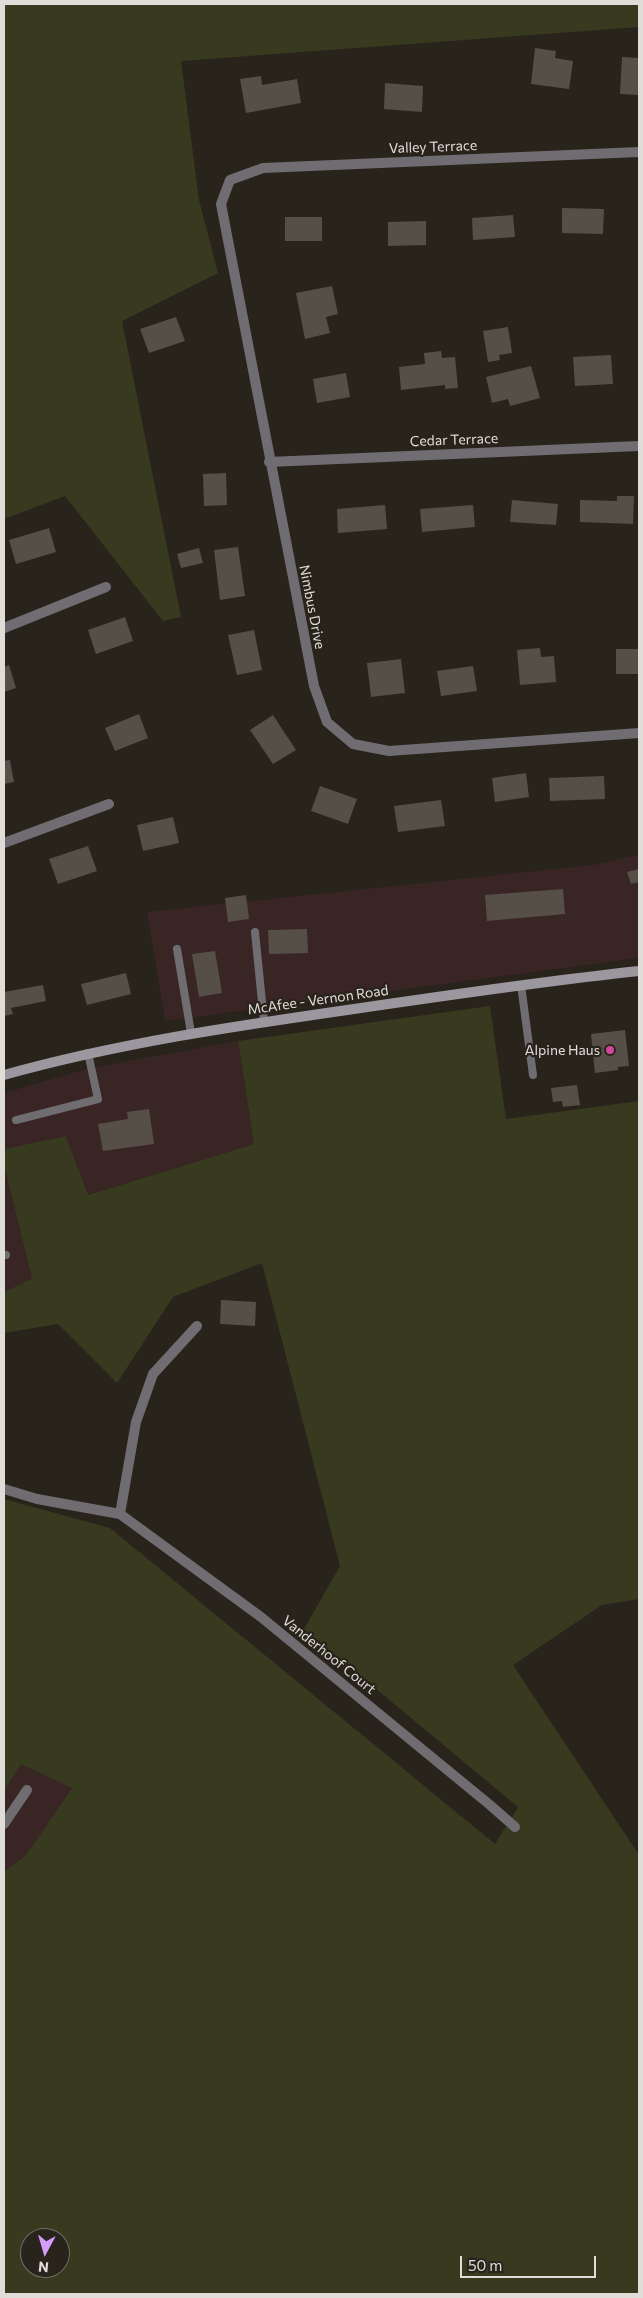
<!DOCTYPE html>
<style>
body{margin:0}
#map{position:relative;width:643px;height:2298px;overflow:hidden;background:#28231b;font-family:Commissioner,sans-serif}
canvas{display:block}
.frame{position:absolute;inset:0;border:5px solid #e0dcd7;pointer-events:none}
.north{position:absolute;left:20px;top:2228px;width:50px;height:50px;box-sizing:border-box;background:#28231b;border:1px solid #726d66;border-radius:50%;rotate:186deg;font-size:14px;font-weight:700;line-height:20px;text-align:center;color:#e0dcd7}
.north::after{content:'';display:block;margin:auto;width:18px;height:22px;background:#d59cfb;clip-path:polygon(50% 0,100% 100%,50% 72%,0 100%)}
.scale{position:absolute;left:460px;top:2256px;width:136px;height:22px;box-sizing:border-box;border:2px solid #e0dcd7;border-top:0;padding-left:6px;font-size:15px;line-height:18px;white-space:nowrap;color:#e0dcd7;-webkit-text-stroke:4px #28231b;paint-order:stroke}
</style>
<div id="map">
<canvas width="643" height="2298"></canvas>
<div class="frame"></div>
<div class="north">N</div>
<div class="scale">50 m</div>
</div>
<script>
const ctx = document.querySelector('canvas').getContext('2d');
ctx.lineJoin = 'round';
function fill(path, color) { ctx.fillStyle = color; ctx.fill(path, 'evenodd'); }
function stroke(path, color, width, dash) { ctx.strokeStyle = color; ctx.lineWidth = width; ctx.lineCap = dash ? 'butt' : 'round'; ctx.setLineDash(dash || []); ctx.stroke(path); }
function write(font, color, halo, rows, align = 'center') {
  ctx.font = font + ' Commissioner,sans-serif'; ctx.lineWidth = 4.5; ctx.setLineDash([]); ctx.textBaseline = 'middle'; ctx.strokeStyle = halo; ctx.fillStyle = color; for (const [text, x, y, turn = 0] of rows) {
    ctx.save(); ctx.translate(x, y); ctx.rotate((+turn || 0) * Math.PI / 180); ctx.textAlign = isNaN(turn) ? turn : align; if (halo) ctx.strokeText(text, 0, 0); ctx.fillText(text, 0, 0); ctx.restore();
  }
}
fill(new Path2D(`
 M639 855V958L165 1021 147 912 593 865Z
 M238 1041 254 1144 87 1195 66 1136 4 1149V1093L90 1068Z
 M4 1165 32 1280 4 1292Z
 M21 1764 72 1788 26 1855 4 1872V1791Z`), '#392523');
fill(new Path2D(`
 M4 4H639V27L181 61 199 200 218 273 122 321 181 617 163 621 65 496 4 519Z
 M490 1006 506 1119 639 1101V1599L602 1605 513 1665 639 1855V2294H4V1872L26 1855 72 1788 21 1764 4 1791V1499L110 1528 495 1844 518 1807 304 1629 340 1566 262 1263 173 1297 117 1383 58 1324 4 1333V1292L32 1279 4 1165V1149L66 1136 88 1195 254 1144 238 1041ZM30 2238H60V2268H30Z`), '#383a20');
fill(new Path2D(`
 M535 48 556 51 555 58 573 61 569 89 531 84Z
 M622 57 639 58V95L620 94Z
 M261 76 262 85 297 79 301 103 246 113 240 79Z
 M385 83 423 86 422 112 384 109Z
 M562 208 604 209 603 234 562 233Z
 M513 215 515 237 473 240 472 218Z
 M285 217H322V241H285Z
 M426 221V245L388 246V222Z
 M332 286 338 314 326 317 330 333 305 339 296 293Z
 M176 317 185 341 149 353 140 329Z
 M508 327 512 353 499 355 500 360 488 362 483 331Z
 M441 351 442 358 455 357 458 388 445 389V385L401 390 399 367 425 364 424 353Z
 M611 355 613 384 575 386 573 357Z
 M531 366 540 398 510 406 508 399 492 403 486 377Z
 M346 373 350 397 317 403 313 379Z
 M226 473 227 505 204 506 203 474Z
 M617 496H634L633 524 580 522V500L617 501Z
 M512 500 558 504 556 525 510 522Z
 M385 505 387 529 338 533 337 509Z
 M473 505 475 527 422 532 420 509Z
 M49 528 56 552 16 564 9 540Z
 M238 547 245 596 220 600 214 550Z
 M199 548 203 563 181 568 177 554Z
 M125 617 133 641 96 654 88 630Z
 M254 630 262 670 237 675 228 635Z
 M540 648 541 657 554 656 556 682 520 685 517 650Z
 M616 649H639V674H616Z
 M401 659 405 693 371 697 367 663Z
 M9 665 16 688 4 692V667Z
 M473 666 477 691 441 696 437 671Z
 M139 714 148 738 115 751 105 728Z
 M273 715 296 750 273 764 250 730Z
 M10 760 14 782 4 784V761Z
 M526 773 529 797 495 802 492 778Z
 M604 776 605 799 550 801 549 778Z
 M320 786 357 799 348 824 311 811Z
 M441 800 445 826 398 832 394 806Z
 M173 817 179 843 143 851 137 825Z
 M88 846 97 871 58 884 49 859Z
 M639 869V882L631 884 627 872Z
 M563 889 565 914 487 921 485 895Z
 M246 895 249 919 228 922 225 898Z
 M307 929 308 953 269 954 268 930Z
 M215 951 222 993 199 997 192 954Z
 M126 973 131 994 87 1005 81 984Z
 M43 985 46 1001 11 1008 13 1014 4 1016V992Z
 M625 1030 629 1066 618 1067V1070L595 1073 591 1034Z
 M577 1085 580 1105 563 1107 562 1101 553 1102 551 1088Z
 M149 1109 154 1144 103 1151 98 1124 128 1119 127 1112Z
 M221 1300 256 1302 255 1326 220 1324Z`), '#554f47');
stroke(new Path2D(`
 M255 932 264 1022
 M177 949 191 1033
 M521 985 533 1075
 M16 1120 98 1099 88 1053
 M4 1255H6`), '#6f6d71', 8);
stroke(new Path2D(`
 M639 152 263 168 230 180 221 204 314 686 327 722 353 744 389 751 639 733
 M269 462 639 446
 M4 628 106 587
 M4 843 109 804
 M4 1489 37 1499 120 1514 261 1617 490 1805 515 1827
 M120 1514 136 1422 153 1374 197 1326
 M4 1824 27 1790`), '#6f6d71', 10);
stroke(new Path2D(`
 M4 1075C118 1043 236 1026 354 1009 449 995 544 981 639 971`), '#9a979e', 10);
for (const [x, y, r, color] of [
 [610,1050,5,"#d1479c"]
]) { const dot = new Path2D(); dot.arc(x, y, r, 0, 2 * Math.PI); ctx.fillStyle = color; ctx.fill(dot); stroke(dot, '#28231b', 2); }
write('14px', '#e0dcd7', '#28231b', [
 ["Valley Terrace",433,147,-2],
 ["Cedar Terrace",454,440,-2],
 ["Nimbus Drive",312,607,79],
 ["McAfee - Vernon Road",318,1000,-8],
 ["Vanderhoof Court",329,1655,39]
]);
write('14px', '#e0dcd7', '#28231b', [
 ["Alpine Haus",600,1050]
], 'right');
</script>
